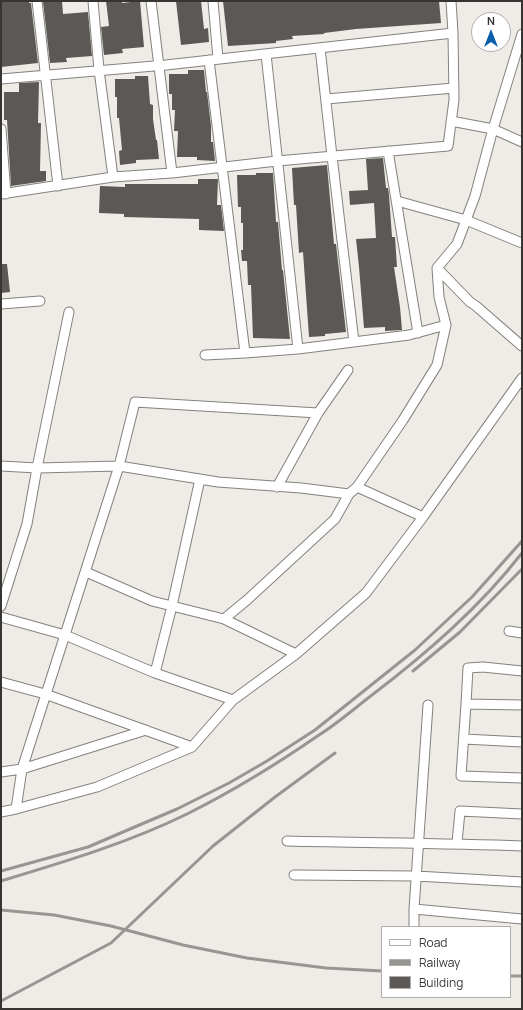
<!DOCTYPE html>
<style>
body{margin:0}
#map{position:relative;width:523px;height:1010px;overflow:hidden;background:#efece7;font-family:Manrope,sans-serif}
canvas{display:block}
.frame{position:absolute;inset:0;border:2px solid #363533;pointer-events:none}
.legend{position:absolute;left:381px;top:926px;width:130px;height:72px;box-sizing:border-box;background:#fff;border:1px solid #afaead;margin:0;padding:5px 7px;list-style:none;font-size:12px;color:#363533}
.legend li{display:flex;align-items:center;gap:8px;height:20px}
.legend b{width:20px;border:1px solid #afaead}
.north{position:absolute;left:471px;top:12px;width:40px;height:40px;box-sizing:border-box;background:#fff;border:1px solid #afaead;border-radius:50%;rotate:0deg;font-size:11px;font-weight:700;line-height:16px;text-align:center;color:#363533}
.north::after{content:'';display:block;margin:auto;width:14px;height:18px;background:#095dab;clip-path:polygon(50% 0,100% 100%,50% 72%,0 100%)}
</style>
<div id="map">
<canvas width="523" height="1010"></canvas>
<div class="frame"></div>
<ul class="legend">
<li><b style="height:5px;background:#fff"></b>Road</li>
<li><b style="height:5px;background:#989692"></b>Railway</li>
<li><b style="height:11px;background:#5b5855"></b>Building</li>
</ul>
<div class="north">N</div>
</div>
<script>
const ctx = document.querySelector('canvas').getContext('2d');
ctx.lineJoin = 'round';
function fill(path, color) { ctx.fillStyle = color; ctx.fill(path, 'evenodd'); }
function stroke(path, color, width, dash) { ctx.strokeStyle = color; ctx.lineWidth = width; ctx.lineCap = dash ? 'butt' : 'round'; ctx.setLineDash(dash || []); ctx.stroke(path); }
fill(new Path2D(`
 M1 1H29V3H31L38 63 1 67Z
 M62 1 63 14 88 12 92 56 66 58 67 62 50 63 43 2Z
 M106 1H122V3L140 1 144 47 122 49 123 53 104 55 101 27 109 26Z
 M176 1H201L204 29 208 28 209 42 181 45Z
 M223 1H387V2L439 1 441 23 356 29 324 33V34L292 36 293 39 276 41V43L228 46Z
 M188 70H204L206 92H207L211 126V142H213L215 161 197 160V157H177L178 131H174L175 110H172V94H169V74H188Z
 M135 76H148L150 104 153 105V119L156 140H157L159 159 136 160V163L120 165 119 151 122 150 119 118H117V97H115V79H135Z
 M39 82 38 123H41L40 171H46V181L11 186 7 120H4V92H19V83Z
 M383 158 386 188H388L389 195 392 237H395L397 267H394L400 307 402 330 385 331V327L364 328 359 267 356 239 376 238 374 203 350 205 349 191 368 190 366 159Z
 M327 165 334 244H336L346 332 325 334V336L309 337 303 252 299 253 296 205H294L292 168Z
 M256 173H273L276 222H278L282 270H283L290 339 253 338 251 285H248L247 261H242L241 250H243V223H241V207H238L237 175H256Z
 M198 179H218L217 205H221L224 231 199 230V219L124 217V214L99 213 100 186 125 187V184H198Z
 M1 264H7L10 292 1 293Z`), '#5b5855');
const street = new Path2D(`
 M37 1 58 186
 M93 1 99 70 113 177
 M151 1 172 173
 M213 1 218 59
 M320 48 332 156 354 342
 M266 54 298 349
 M209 60 245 353 298 349 409 335 446 325
 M1 79 166 65 453 33 451 1
 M326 99 454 88
 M451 121 493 129 522 142
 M1 129 6 194
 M388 151 418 333
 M1 194 113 177 172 173 277 161 448 146 454 100 453 33
 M397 201 466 220 522 243
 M437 268 470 302 476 306 522 346
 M1 304 40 301
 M205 355 245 353
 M1 466 37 468 119 466 218 482 301 488 349 494
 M277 487 318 413 348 370
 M357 487 423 517 522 378
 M86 572 152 601 224 619 247 600 335 519 349 494 357 487 403 420 437 365 446 325 439 297 437 268 457 244 475 196 493 129 522 34
 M1 606 27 524 37 468 69 312
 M1 617 65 635 155 673 233 700 296 654 366 593 423 517
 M224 619 296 654
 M509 631 522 633
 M522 671 483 667 468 668 466 704 522 705
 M155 673 172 606 200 479
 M1 682 45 694 192 747
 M466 704 461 776 522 778
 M428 705 414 909 522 919
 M146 730 22 769 16 809 97 787 192 747 233 700
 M464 739 522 742
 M1 772 22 769 119 466 135 402 318 413
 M1 812 16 809
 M287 841C366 843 444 843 522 846
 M457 843 460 811 522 814
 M294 875 416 876 522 882
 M414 909V927`);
stroke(street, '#85817d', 11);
stroke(street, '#fff', 9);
stroke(new Path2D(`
 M413 671 460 632 522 569
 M1 871 88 847 123 832 177 809 229 783 267 761 315 730 415 650 472 597 522 541
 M1 881C64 862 128 843 187 814 233 791 277 764 319 735 338 723 355 708 372 695 427 653 479 608 522 553
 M1 910 54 915 111 926 183 945 247 958 326 968 382 971
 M510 976H522
 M1 1001 111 943 213 846 275 797 335 753`), '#989692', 3);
</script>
